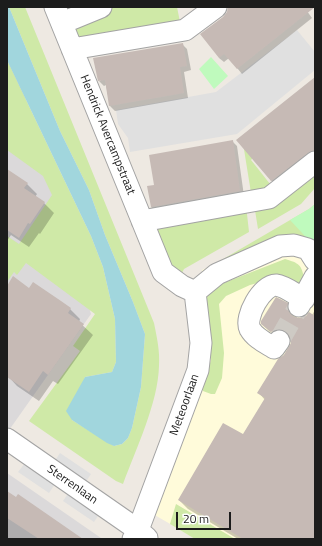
<!DOCTYPE html>
<style>
body{margin:0}
#map{position:relative;width:322px;height:546px;overflow:hidden;background:#eee9e2;font-family:"Titillium Web",sans-serif}
canvas{display:block}
.frame{position:absolute;inset:0;border:8px solid #1c1c1c;pointer-events:none}
.scale{position:absolute;left:176px;top:512px;width:55px;height:18px;box-sizing:border-box;border:2px solid #1c1c1c;border-top:0;padding-left:5px;font-size:12px;line-height:14px;white-space:nowrap;color:#1c1c1c;-webkit-text-stroke:3px #fff;paint-order:stroke}
</style>
<div id="map">
<canvas width="322" height="546"></canvas>
<div class="frame"></div>
<div class="scale">20 m</div>
</div>
<script>
const ctx = document.querySelector('canvas').getContext('2d');
ctx.lineJoin = 'round';
function fill(path, color) { ctx.fillStyle = color; ctx.fill(path, 'evenodd'); }
function stroke(path, color, width, dash) { ctx.strokeStyle = color; ctx.lineWidth = width; ctx.lineCap = dash ? 'butt' : 'round'; ctx.setLineDash(dash || []); ctx.stroke(path); }
function write(font, color, halo, rows, align = 'center') {
  ctx.font = font + ' "Titillium Web",sans-serif'; ctx.lineWidth = 3; ctx.setLineDash([]); ctx.textBaseline = 'middle'; ctx.strokeStyle = halo; ctx.fillStyle = color; for (const [text, x, y, turn = 0] of rows) {
    ctx.save(); ctx.translate(x, y); ctx.rotate((+turn || 0) * Math.PI / 180); ctx.textAlign = isNaN(turn) ? turn : align; if (halo) ctx.strokeText(text, 0, 0); ctx.fillText(text, 0, 0); ctx.restore();
  }
}
fill(new Path2D(`
 M7 38 91 314 7 433Z
 M7 473 101 538V539H7Z`), '#dbd9da');
fill(new Path2D(`
 M315 215V539H196L153 514 210 360 202 270Z`), '#fffbda');
fill(new Path2D(`
 M9 7H25L154 323C157 338 160 351 159 366 158 403 136 449 123 484L116 481 29 421 80 351 73 346 95 314 26 263 17 275 14 272 7 282V236L19 244 52 195 43 176 7 150V60L91 236 103 267 115 319 116 362 112 372 85 377 72 420 114 446 122 444 128 438 132 428 141 387 145 334 133 302 105 235 89 190 60 131Z
 M111 7H177L181 27 81 45 72 23Z
 M242 137 255 156 251 160 274 189 252 199Z
 M315 167V188L301 204 258 229 254 204Z
 M315 204V247L213 265 309 209Z
 M246 205 249 232 184 269 181 275 171 270 152 220Z
 M285 259C299 263 302 265 304 279L299 287 276 278 250 285 226 296 219 304 224 353 222 378 215 394H211L203 391V387L211 360 207 305V297L211 288Z
 M176 504 235 539H195L170 524Z`), '#cfe9a7');
fill(new Path2D(`
 M211 57 228 76 214 89 199 69Z
 M315 204V247L290 220 309 209Z`), '#bffabd');
fill(new Path2D(`
 M297 30 315 52V70L237 134 130 152 128 138 118 124 116 110 216 92Z
 M60 453 91 474 85 483 54 462Z
 M25 463 55 484 49 493 18 472Z
 M69 492 100 513 94 522 63 501Z`), '#e0e0e0');
fill(new Path2D(`
 M7 7H9L60 131 89 190 105 235 133 302 145 334 141 387 132 428 128 438 122 444 114 446 107 443 72 420 66 411 85 377 112 372 116 362 115 319 103 267 91 236 7 60Z`), '#a1d6dd');
fill(new Path2D(`
 M230 7H304L312 18 242 74 229 58 224 62 219 58 224 17 228 13Z
 M182 44 187 49 191 70 184 72 188 98 115 111 110 106 106 85 104 86 99 81Z
 M315 78V156L276 186 237 140Z
 M232 141 237 146 244 196 156 212 151 207 155 186Z
 M7 170 27 184 37 194 35 197 44 203 54 213 40 234 39 233 29 247 11 235 7 241Z
 M7 288 30 289 61 302 70 309 80 319 79 322 93 335 58 384 53 381 39 401 17 386 8 376Z
 M287 304 297 314V318L299 319 312 315 315 310V539H238L188 509 179 500 244 436 265 400 259 393 292 343 291 339H284L281 341 272 333 279 328 278 326 270 332 262 324Z
 M7 492 82 539H7Z`), '#0003');
fill(new Path2D(`
 M228 7H315L237 69 224 54 219 58 200 34 223 17 227 12Z
 M183 43 187 66 180 67 184 93 109 106 105 80 98 81 93 58Z
 M315 77V150L308 153 271 181 236 140Z
 M233 140 240 191 151 207 147 186 154 185 149 155Z
 M7 169 28 183 24 188 45 202 30 224 28 223 19 238 7 230Z
 M13 276 29 288 33 282 61 301 71 308 68 313 84 324 48 375 43 371 29 392 7 377V286Z
 M276 297 288 303 289 312 294 317 300 318 306 316 309 312 315 316V539H243L178 500 223 423 243 434 265 398 257 393 278 359 284 355 291 343 290 336 286 331 280 329 274 330 271 332 261 324V321Z
 M7 491 16 497 18 494 83 539H39L7 518Z`), '#c6bab5');
stroke(new Path2D(`
 M279 341 299 306`), '#cecac4', 21, [21, 10]);
const minor = new Path2D(`
 M55 7 163 272 182 286 195 292
 M62 23 101 7
 M72 49 185 30 216 7
 M142 221 269 198 315 162
 M299 306 315 277
 M279 341 274 348C266 343 255 338 250 329 244 317 262 285 276 285 285 286 296 295 304 299
 M7 439 138 530 147 538
 M133 539 138 530 198 370 201 343 195 292 217 274 280 246 294 245 308 249 315 260`);
stroke(minor, '#a3a3a3', 23);
stroke(minor, '#fff', 21);
write('12px', '#1c1c1c', '#fff', [
 ["Hendrick Avercampstraat",107,135,68],
 ["Meteoorlaan",185,405,-70],
 ["Sterrenlaan",72,485,35]
]);
</script>
